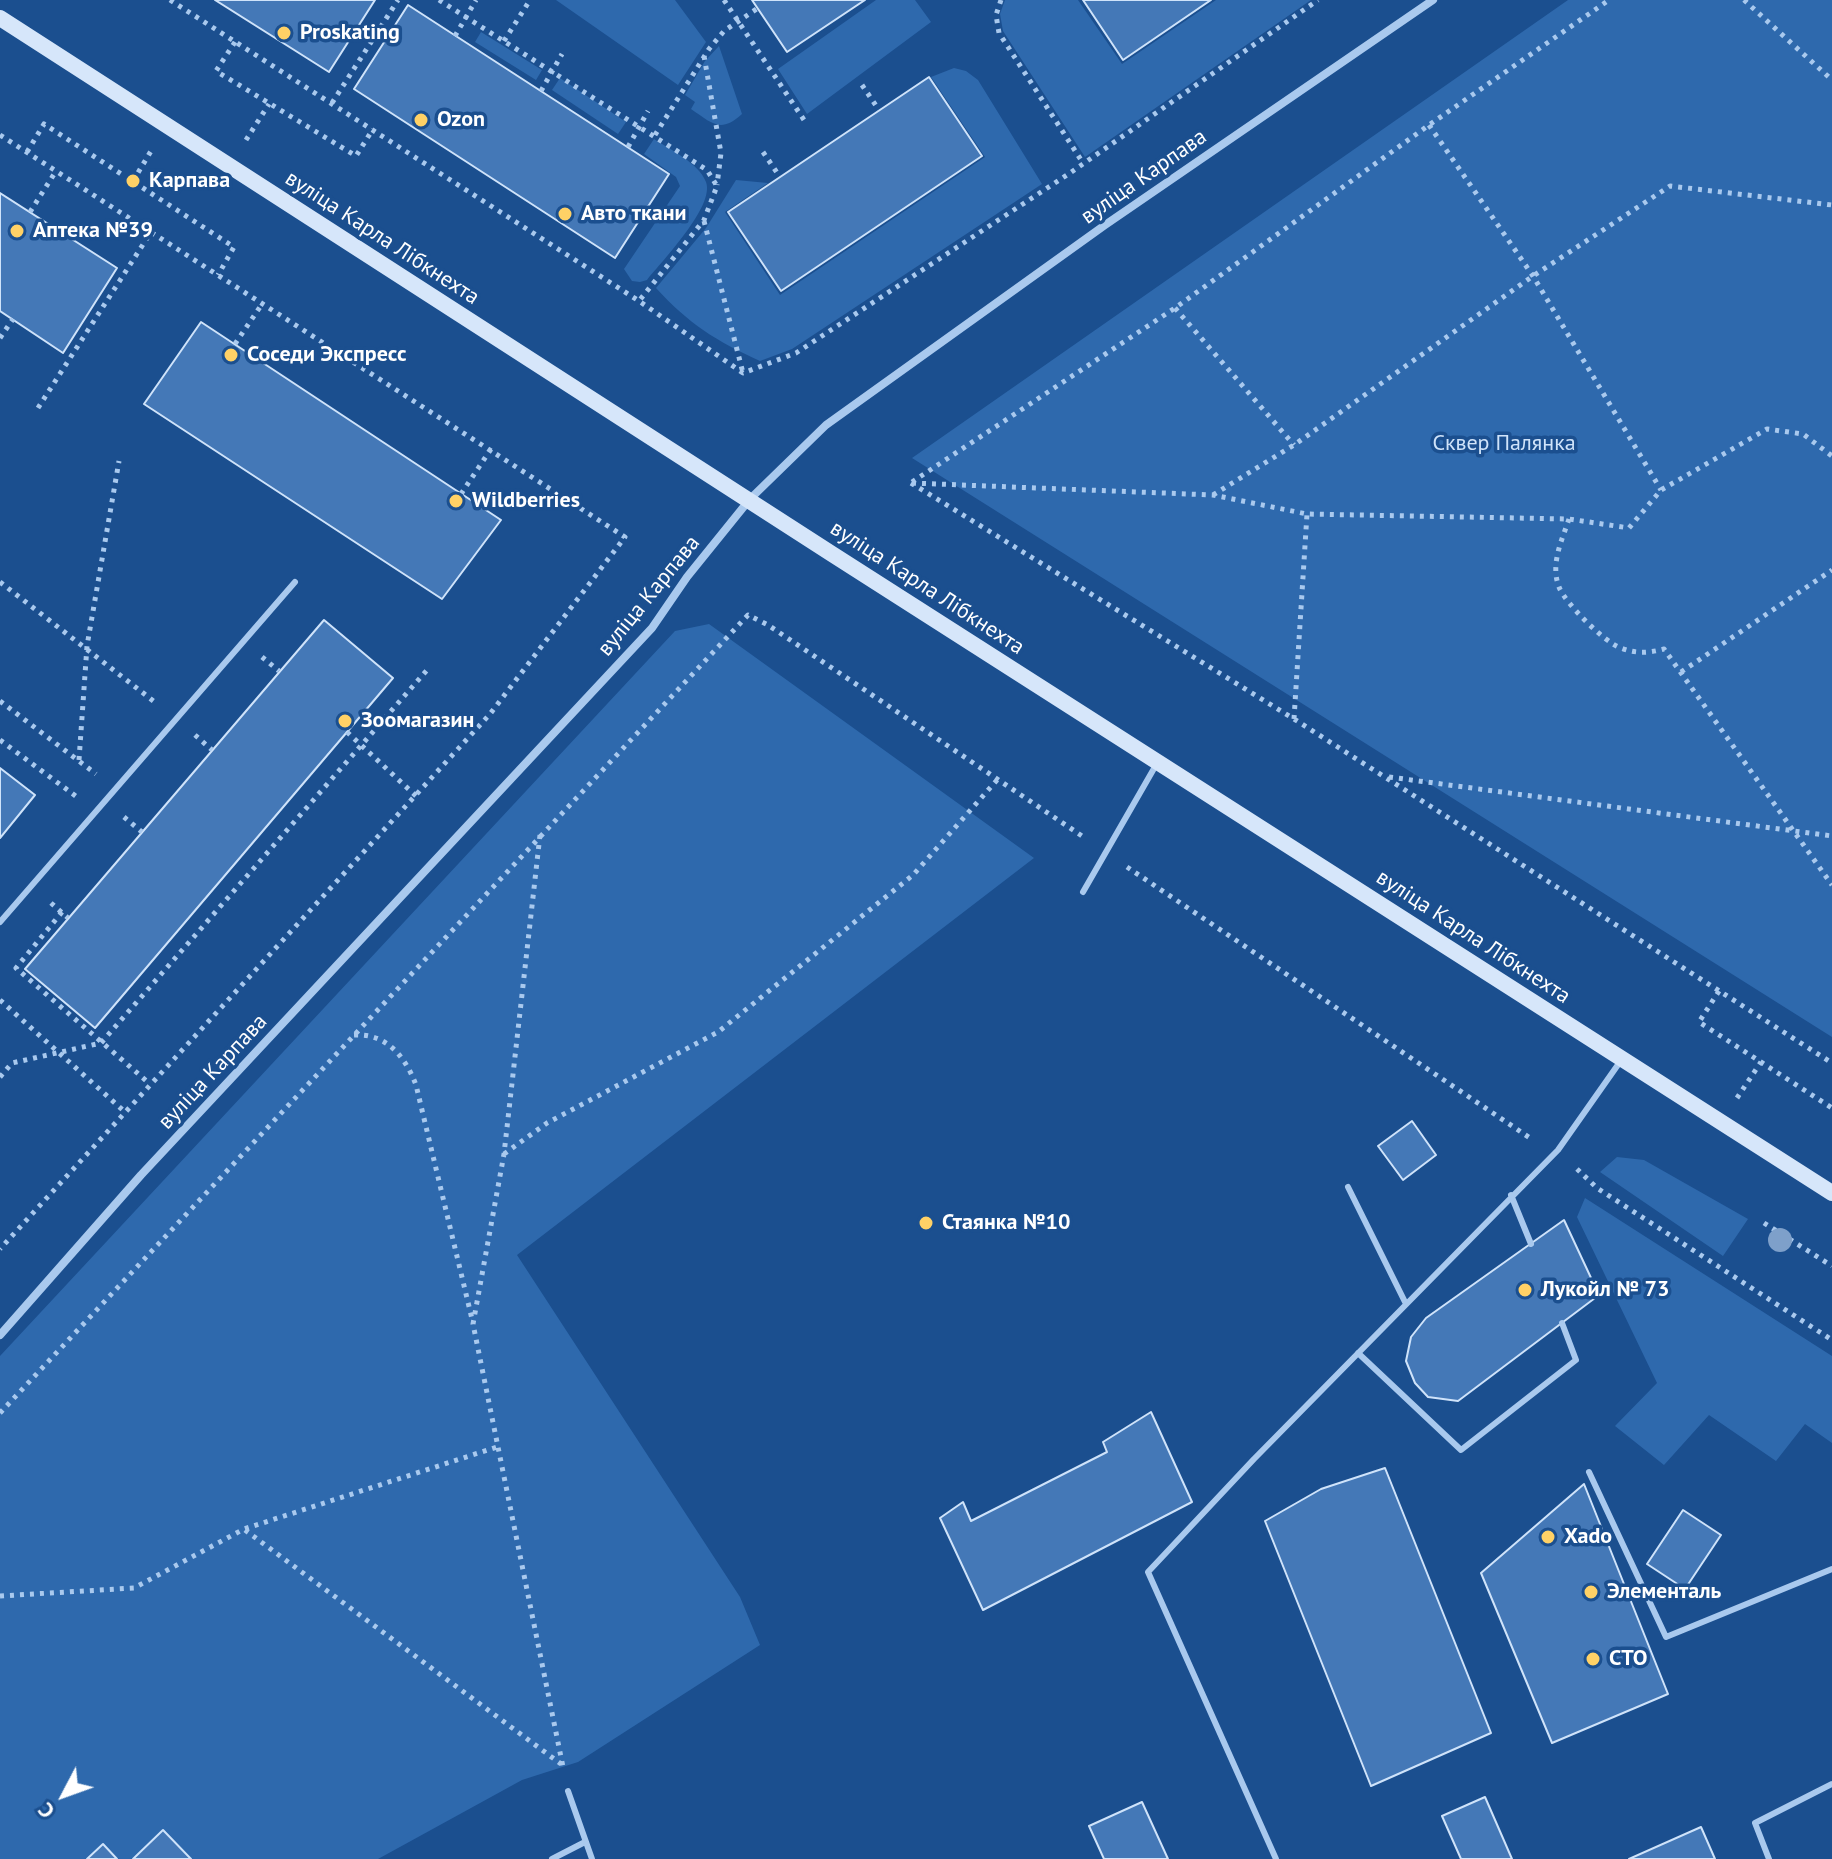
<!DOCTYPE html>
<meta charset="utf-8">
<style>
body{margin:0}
#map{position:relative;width:1832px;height:1859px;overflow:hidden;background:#1b4f8f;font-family:"PT Sans",sans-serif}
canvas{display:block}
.north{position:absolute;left:24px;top:1755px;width:80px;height:80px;-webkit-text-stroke:6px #1b4f8f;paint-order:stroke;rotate:229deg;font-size:22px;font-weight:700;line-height:32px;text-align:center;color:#fff}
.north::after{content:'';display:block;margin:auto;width:28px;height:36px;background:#fff;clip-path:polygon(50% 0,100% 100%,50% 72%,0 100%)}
</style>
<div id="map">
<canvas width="1832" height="1859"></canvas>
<div class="north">С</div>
</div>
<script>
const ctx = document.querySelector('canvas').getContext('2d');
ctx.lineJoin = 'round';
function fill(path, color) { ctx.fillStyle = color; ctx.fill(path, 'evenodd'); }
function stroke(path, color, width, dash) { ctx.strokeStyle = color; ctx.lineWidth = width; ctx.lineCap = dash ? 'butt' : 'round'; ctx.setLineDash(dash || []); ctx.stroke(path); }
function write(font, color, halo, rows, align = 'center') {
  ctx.font = font + ' "PT Sans",sans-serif'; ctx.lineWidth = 7; ctx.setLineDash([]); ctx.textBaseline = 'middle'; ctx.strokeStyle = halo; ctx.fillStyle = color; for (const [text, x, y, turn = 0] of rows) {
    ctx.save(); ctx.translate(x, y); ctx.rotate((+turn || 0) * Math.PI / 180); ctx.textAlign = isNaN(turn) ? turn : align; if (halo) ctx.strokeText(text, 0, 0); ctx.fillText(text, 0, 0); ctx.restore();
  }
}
fill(new Path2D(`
 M556 0H675L706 42 678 85Z
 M876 0H915L931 22 807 114 778 69Z
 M1005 0H1078L1122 64 1216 0H1311L1085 157 1003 31 1000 14Z
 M1568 0H1832V1037L912 458Z
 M481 32 542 70 536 80 475 42Z
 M719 46 742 114C720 134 712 123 691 109L695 102 685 95 705 61Z
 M954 68 966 71 978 80 1042 184 792 349 760 361C716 341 689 324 656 288L706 228 736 180 768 183 725 212 780 295 985 157 931 77Z
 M560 78 626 122 618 134 552 90Z
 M654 139C669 149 699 163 706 182 715 206 663 260 647 280L640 282 632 281 624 269 680 186 676 177 644 154Z
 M709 624 1034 858 517 1255 740 1597 760 1645 578 1762 522 1780 378 1859H0V1356L675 631Z
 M1617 1157 1644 1160 1748 1219 1723 1256 1600 1172Z
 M1585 1198 1832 1356V1443L1805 1424 1776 1461 1709 1415 1664 1465 1615 1426 1657 1383 1577 1217Z`), '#2e69ad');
const building = new Path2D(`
 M215 0H375L329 72Z
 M752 0H865L787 52Z
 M1083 0H1211L1123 60Z
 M408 5 669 174 615 258 354 89Z
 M929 77 982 156 781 291 728 212Z
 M0 193 117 268 63 353 0 311Z
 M201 322 501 520 442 599 144 404Z
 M324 620 393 678 95 1028 25 969Z
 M0 768 35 795 0 838Z
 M1412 1121 1436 1155 1403 1180 1378 1146Z
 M1564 1220 1599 1295 1458 1401 1428 1397 1415 1383 1406 1361 1411 1337 1426 1318Z
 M1151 1412 1192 1502 983 1610 940 1518 963 1502 971 1521 1107 1452 1103 1442Z
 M1385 1468 1491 1733 1371 1786 1265 1521 1321 1489Z
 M1584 1484 1668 1694 1552 1743 1481 1573Z
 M1683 1510 1721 1535 1685 1589 1647 1564Z
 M1485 1797 1512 1859H1461L1442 1816Z
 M1142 1802 1168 1859H1104L1089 1826Z
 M1701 1827 1715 1859H1629Z
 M163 1830 191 1859H133Z
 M103 1844 117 1859H87Z`);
fill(building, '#4478b7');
stroke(building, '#cfe3fa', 2);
stroke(new Path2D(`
 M170 0 639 301 743 373 796 353 1070 173 1318 0
 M439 0 707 170 717 186 704 220 639 301
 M724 0 806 123
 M1001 0 996 15 999 33 1083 163
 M1744 0 1832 80
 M455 36 476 0
 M504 41 530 0
 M235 42 216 71 356 156 373 129
 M704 56 721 153 717 185
 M862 85 879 110
 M541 91 562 54
 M332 103 398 0
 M1429 125 1533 276 1661 490
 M0 135 625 537 490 714 0 1249
 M655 135 709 49 724 31 758 8
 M246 140 269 104
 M628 147 648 111
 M27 152 44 124 234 247 218 275
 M763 152 780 177
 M133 181 151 151
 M30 212 56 171
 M704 221 743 373
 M1175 308 1294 445
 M0 338 13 319
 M235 344 262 304
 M38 408 151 232
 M912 482 1175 308 1429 125 1609 0
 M911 483 1294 719 1832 1063
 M912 483 1213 495 1307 514 1569 519 1629 528 1661 490 1767 429 1803 434 1832 456
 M461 494 491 449
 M1213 495 1294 445 1533 276 1670 186 1832 205
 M1569 519C1562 540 1550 564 1559 587 1565 603 1605 643 1621 648 1636 654 1649 653 1664 649L1832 885
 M0 582 156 703
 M262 657 279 671
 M1681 672 1832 570
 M0 701 96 774
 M1294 719 1307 514
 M347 732 416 796
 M195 735 212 750
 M0 740 77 797
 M79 760 87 646 119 461
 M1389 777 1832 836
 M124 817 142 832
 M540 835 504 1154 473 1324 563 1767
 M1127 867 1533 1140
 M51 903 68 918
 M62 912 16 968 150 1084
 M1719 991 1699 1022 1832 1108
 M0 1000 125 1112
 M354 1035C386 1033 405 1056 416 1085L472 1319
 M0 1077 12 1063 101 1043 427 670
 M1737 1098 1761 1062
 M504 1154 547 1123 718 1032 913 875 998 779
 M1577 1169 1597 1188 1832 1340
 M1764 1223 1832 1266
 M0 1413 748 615 768 625 1085 838
 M245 1530 561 1764
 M0 1596 134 1588 244 1529 497 1447`), '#a9c9ee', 5, [4, 6]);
stroke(new Path2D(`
 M1083 892 1156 765
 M0 922 295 582
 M1348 1187 1406 1304
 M1511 1195 1531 1244
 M1358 1353 1461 1450 1576 1360 1562 1323
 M1589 1472 1666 1637 1832 1569
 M568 1791 592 1859
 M552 1859 585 1842
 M1276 1859 1148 1572 1254 1459 1558 1150 1622 1059
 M1769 1859 1755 1823 1832 1784`), '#a9c9ee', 6);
stroke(new Path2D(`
 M0 1335 141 1175 652 628 687 577 750 499 826 425 1105 225 1433 0`), '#a9c9ee', 8);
stroke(new Path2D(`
 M0 18 832 554 1832 1193`), '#d6e6fa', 16);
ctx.fillStyle = '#7ea0ca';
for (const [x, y] of [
 [1780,1240]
]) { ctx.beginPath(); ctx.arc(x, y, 12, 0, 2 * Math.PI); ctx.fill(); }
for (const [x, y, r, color] of [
 [284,33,8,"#ffd166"],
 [421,120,8,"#ffd166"],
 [133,181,8,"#ffd166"],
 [565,214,8,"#ffd166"],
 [17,231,8,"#ffd166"],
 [231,355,8,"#ffd166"],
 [456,501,8,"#ffd166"],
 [345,721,8,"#ffd166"],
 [926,1223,8,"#ffd166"],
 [1525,1290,8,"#ffd166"],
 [1548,1537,8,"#ffd166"],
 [1591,1592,8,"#ffd166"],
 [1593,1659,8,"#ffd166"]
]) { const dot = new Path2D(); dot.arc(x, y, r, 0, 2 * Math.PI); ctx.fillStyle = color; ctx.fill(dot); stroke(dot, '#1b4f8f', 3); }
write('bold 22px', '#fff', '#1b4f8f', [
 ["Proskating",300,33],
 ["Ozon",437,120],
 ["Карпава",149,181],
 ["Авто ткани",581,214],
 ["Аптека №39",33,231],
 ["Соседи Экспресс",247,355],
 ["Wildberries",472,501],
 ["Зоомагазин",361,721],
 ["Стаянка №10",942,1223],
 ["Лукойл № 73",1541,1290],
 ["Xado",1564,1537],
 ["Элементаль",1607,1592],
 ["СТО",1609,1659]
], 'left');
write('22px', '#fff', '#1b4f8f', [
 ["вуліца Карпава",1144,177,-35],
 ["вуліца Карла Лібкнехта",382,238,33],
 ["вуліца Карла Лібкнехта",927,588,33],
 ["вуліца Карпава",649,596,-51],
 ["вуліца Карла Лібкнехта",1473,937,33],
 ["вуліца Карпава",213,1072,-47]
]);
write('22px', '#cfe3fa', '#1b4f8f', [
 ["Сквер Палянка",1504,444]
]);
</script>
